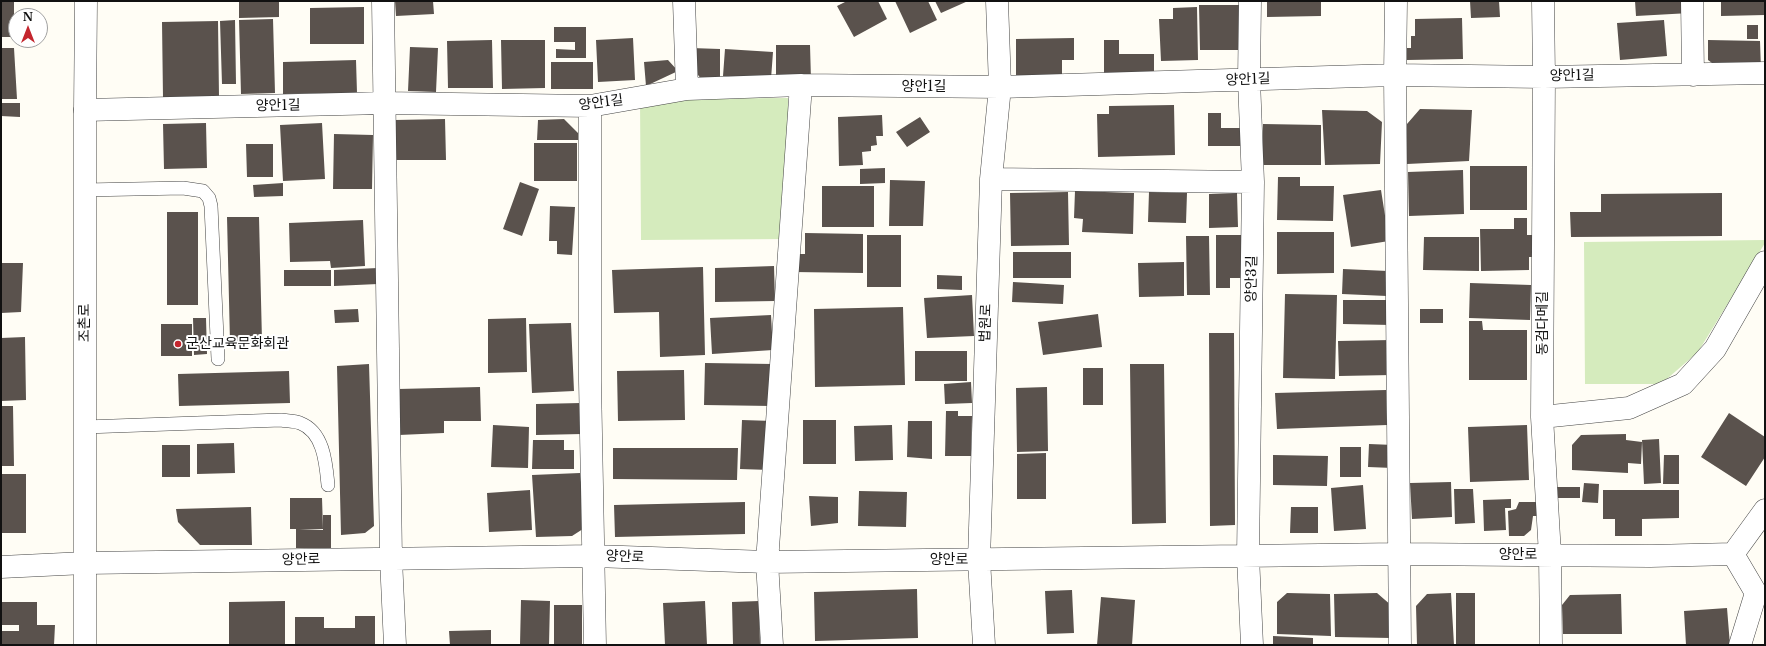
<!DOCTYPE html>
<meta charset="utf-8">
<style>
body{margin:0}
#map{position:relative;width:1766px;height:646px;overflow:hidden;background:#fffdf5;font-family:"Libre Baskerville",serif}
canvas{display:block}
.frame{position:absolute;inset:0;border:2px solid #111;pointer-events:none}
.north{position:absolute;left:8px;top:8px;width:40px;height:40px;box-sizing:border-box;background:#fff;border:1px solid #a0a0a0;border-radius:50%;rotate:0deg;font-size:11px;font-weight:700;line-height:16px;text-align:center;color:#111}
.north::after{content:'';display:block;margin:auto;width:14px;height:18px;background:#c4262e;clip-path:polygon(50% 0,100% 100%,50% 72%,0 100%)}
</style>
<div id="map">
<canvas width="1766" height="646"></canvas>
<div class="frame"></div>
<div class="north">N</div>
</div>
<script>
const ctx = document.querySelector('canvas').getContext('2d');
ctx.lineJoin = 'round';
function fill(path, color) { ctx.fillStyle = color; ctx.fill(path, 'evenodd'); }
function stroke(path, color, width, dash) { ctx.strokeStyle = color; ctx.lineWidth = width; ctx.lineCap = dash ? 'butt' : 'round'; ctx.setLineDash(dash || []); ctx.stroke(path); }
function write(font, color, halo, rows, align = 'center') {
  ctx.font = font + ' "Libre Baskerville","Noto Sans KR",serif'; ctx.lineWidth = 4; ctx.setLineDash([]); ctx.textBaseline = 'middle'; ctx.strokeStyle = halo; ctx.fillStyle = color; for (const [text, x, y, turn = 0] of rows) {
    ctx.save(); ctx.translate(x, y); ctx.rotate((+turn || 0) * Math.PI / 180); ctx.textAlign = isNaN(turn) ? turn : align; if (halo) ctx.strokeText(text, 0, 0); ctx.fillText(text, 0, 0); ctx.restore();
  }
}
fill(new Path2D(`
 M788 98 789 239 641 240 640 99Z
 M1765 240V243L1698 352 1661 384H1585L1584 242Z`), '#d5ebbd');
fill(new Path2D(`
 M1 1H14V37H1Z
 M239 1H279V17L239 18Z
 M395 1H433L434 14 396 16Z
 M847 1H878L887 19 854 37 837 6Z
 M895 1H928L937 20 910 33Z
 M935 1H968L941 13Z
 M1267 1H1321V16L1267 17Z
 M1470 1H1499L1500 17 1471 18Z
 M1635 1H1689L1690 13 1636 16Z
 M1721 1H1765V15L1721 16Z
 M1199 5H1242V50H1200Z
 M364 7V44H310V8Z
 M1197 7 1198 60 1161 61 1159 19H1173V8Z
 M1462 18 1463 59 1407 60V48H1411V36H1415V19Z
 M273 19 275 93 241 94 239 20Z
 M235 20 236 84H222L220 21Z
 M1664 20 1667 56 1620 60 1617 23Z
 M218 21 219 97 163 98 162 22Z
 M1747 25H1758V39H1747Z
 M554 27H586V58H556V49L575 50V42H554Z
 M633 38 635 80 598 82 596 40Z
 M1074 38V60H1062V78H1016V39Z
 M492 40 493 88H448L447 41Z
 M501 40H545V88L502 89Z
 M1104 40H1119V54H1154V76L1104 77Z
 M1708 40 1760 41 1761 70 1723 71 1708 60Z
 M776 45H810L811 80H776Z
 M410 47 438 48 436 92 408 91Z
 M1 48H14L17 99H1Z
 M691 48 720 49V78L701 79 690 64Z
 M725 49 773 52 771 79 723 76Z
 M356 60 357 93 283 94V62Z
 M668 60 678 71 646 86 644 62Z
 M551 62H593V89H551Z
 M1 103H20V117L1 116Z
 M1174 105 1175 155 1098 157 1097 114H1109V106Z
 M1420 109 1472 110 1469 161 1407 164V124Z
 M1322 110 1367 111 1382 122 1380 164 1325 165Z
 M1208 113H1221V128H1243V146H1208Z
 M882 115 883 136H876L877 145 871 146V151L862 152 863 165 839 166 838 117Z
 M920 117 930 132 907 147 896 132Z
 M445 119 446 160H396L395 120Z
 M564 119 578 133V140H537L538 120Z
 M206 123 207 168 164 169 163 124Z
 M322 123 325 179 283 181 280 125Z
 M1263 124 1321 125V165H1262Z
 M334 134 373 135 372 189H333Z
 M534 143H577V181H534Z
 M246 144H273V177H247Z
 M1470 166H1527V210H1470Z
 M885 168V183L860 184V169Z
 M1463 170 1464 214 1409 216 1408 172Z
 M1278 177H1300V186H1334L1333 221 1277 220Z
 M890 180 925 181 923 226H889Z
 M520 182 539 189 522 236 503 229Z
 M283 183V196L254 197 253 185Z
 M822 186H874V227H822Z
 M1381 190 1389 241 1351 247 1343 195Z
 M1075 191 1134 193 1133 234 1082 232 1083 219 1074 218Z
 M1068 192 1069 245 1011 246 1010 193Z
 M1149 192 1187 193 1186 223 1148 222Z
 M1237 193 1238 227 1209 228V194Z
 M1722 193V236L1571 237 1570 212H1601V194Z
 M550 206 575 207 572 255 557 254V241H549Z
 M167 212H198V305H167Z
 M227 217H259L262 341 230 342Z
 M1514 218H1527V235H1533L1534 257H1529V270L1481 271 1480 229H1514Z
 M363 220 365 266 331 268 330 261 290 262 289 223Z
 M1277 232H1334V273L1277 274Z
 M805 233 863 234V273L794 272 795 254H805Z
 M867 235H901V287H867Z
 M1216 235H1242V278H1230V288H1216Z
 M1186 236H1209L1210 295H1187Z
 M1424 237H1479V271L1423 270Z
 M1013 252H1071V278H1013Z
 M1184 262V296L1139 297 1138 263Z
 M1 263H23L21 312 1 313Z
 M774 266 775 301 715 302V268Z
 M703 267 705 355 660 357 659 312 614 313 612 270Z
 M378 268V284L334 286V270Z
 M1343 269 1388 271 1387 296 1342 294Z
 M284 270H331V286H284Z
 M937 275 962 276V290L937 289Z
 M1013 282 1064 285 1063 304 1012 302Z
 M1470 283 1531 285 1530 320 1469 318Z
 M1285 294 1337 295 1335 379 1283 378Z
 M972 295 974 336 927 338 924 298Z
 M1343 300H1391V325L1343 324Z
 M903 307 905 385 815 387 814 309Z
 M358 309 359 322 335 323 334 310Z
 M1420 309H1443V323H1420Z
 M1098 314 1102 347 1043 355 1038 322Z
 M771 315 773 350 712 354 710 318Z
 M193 318H206L207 354 194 355Z
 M526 318 527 372 488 373V319Z
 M1469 321H1482L1483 330H1527V380H1469Z
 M571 323 574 391 532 393 529 324Z
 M161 324H192V356H161Z
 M1209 333H1234L1235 525 1210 526Z
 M25 337 26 400 1 401V338Z
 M1391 340 1392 375 1339 376 1338 341Z
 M915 351H967V381H915Z
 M705 363 773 364 772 406 704 405Z
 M369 364 374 526 365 533 341 535 337 366Z
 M1130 364H1164L1166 523 1132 524Z
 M1083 368H1103V405H1083Z
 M684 370 685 420 618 421 617 371Z
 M289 371 290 403 179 406 178 374Z
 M971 382 972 403 945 404 944 384Z
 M480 387 481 421H444V433L399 435 398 389Z
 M1047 387 1048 451 1017 452 1016 388Z
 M1386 390 1387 425 1277 429 1275 393Z
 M581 403 582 434 536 435V404Z
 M1 406H13L14 466H1Z
 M946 411H958V416H972L971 456H945Z
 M1729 413 1765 437V457L1746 486 1701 457Z
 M742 420 773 421 770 470 740 469Z
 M803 420H836V464H803Z
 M908 421H932V459L907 457Z
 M493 425 529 427 528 468 491 467Z
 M892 425 893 460 855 461 854 426Z
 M1527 425 1529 480 1470 482 1468 427Z
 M1626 434V440L1642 442 1641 464 1628 463V473L1572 470V445L1581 435Z
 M1659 439 1661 483 1644 484 1642 440Z
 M533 440H564V450H574V469H532Z
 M234 443 235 473 197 474V444Z
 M1369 444 1394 445 1393 468 1368 467Z
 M162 445H190V477H162Z
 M1340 447H1361V477H1340Z
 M613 448H738L737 480 613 479Z
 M1046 453V499H1017V454Z
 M1273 455 1328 456 1327 486 1273 485Z
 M1664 455H1679V484H1663Z
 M580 473 586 527 572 536 536 537 532 475Z
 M1 474H26V533H1Z
 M1451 482 1452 517 1412 519 1410 483Z
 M1584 483 1599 484 1598 503 1582 502Z
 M1363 485 1366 529 1334 531 1331 488Z
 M1557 487H1580V498H1558Z
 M1454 489H1473L1475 523 1455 524Z
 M530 490 532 530 489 532 487 493Z
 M1603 490H1679V518L1642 519V536H1615V519H1603Z
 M859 491 907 492 906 527 858 526Z
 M809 496 838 497V523L811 526Z
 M290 498H322L323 529 299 530H323V515H331V548H296V529H290Z
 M1511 499V508H1505L1506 530 1484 531 1483 500Z
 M745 502V534L615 537 614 505Z
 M1519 502H1541L1540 516H1533L1531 530 1524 536H1509L1508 511 1516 509Z
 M251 507 252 545H200L178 522 176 509Z
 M1291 507H1318V533H1290Z
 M917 589 918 638 815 641 814 592Z
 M1072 590 1074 633 1047 634 1045 591Z
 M1287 593 1330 594 1331 636 1277 634V602Z
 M1377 593 1392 606 1391 638 1335 637 1334 594Z
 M1451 593 1454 645H1417L1416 606 1427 594Z
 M1456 593H1475V645H1456Z
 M1621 594 1622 634H1563L1562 605 1570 595Z
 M1101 597 1135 600 1132 645H1097Z
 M521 600 550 601 549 645H520Z
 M285 601V645H229V602Z
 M705 601 707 645H665L663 603Z
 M759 601 760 645H733L732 602Z
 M1 602H37V625H55L54 645H1V631H19V625H1Z
 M554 605H582V645H554Z
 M1727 608 1730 645H1686L1684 611Z
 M355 616H375V645H295V617H324V628H355Z
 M491 630V645H450L449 631Z
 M1273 636 1313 638V645H1273Z`), '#5a524d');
const service = new Path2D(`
 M85 190 183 188 203 191 209 198 211 206 218 359
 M85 427 281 420C287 421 294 421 300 423 324 432 326 464 328 485`);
const minor = new Path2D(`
 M383 1 391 559 395 645
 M684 1 687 89
 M1250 1 1249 80 1253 182 1248 556 1252 645
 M1396 1 1395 75 1400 645
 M1543 1 1544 77 1542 417 1550 555 1551 645
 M1692 1 1693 75
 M590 106V381L595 645
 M85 110 384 103 590 106 687 89 801 85 1000 87 1395 75 1544 77 1765 73
 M991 179 1253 182
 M1542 417 1629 408 1683 384 1715 349 1765 262
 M1733 554 1756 593 1740 645
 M1 567 85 563 594 556 767 562 1399 554 1650 556 1733 554 1765 510
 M772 645 767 562 801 85
 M984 645 979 560 991 179 1000 87 997 1`);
const tertiary = new Path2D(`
 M85 645V110L86 1`);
stroke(service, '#444', 14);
stroke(minor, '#444', 23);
stroke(tertiary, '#444', 23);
stroke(service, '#fff', 13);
stroke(minor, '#fff', 22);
stroke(tertiary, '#fff', 22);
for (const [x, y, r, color] of [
 [178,344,4,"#c4262e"]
]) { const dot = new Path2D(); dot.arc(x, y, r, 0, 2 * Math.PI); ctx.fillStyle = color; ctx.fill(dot); stroke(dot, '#fff', 1.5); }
write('14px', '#111', '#fff', [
 ["양안1길",1572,76,-1],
 ["양안1길",1248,80,-2],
 ["양안1길",924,87],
 ["양안1길",601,103,-7],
 ["양안1길",278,106,-1],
 ["양안3길",1252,279,-89],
 ["조촌로",85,323,-90],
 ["법원로",986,323,-88],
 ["동검다메길",1543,323,-90],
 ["양안로",1518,555],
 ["양안로",625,557,2],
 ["양안로",301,560,-1],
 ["양안로",949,560]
]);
write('14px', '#111', '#fff', [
 ["군산교육문화회관",186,344]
], 'left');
</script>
